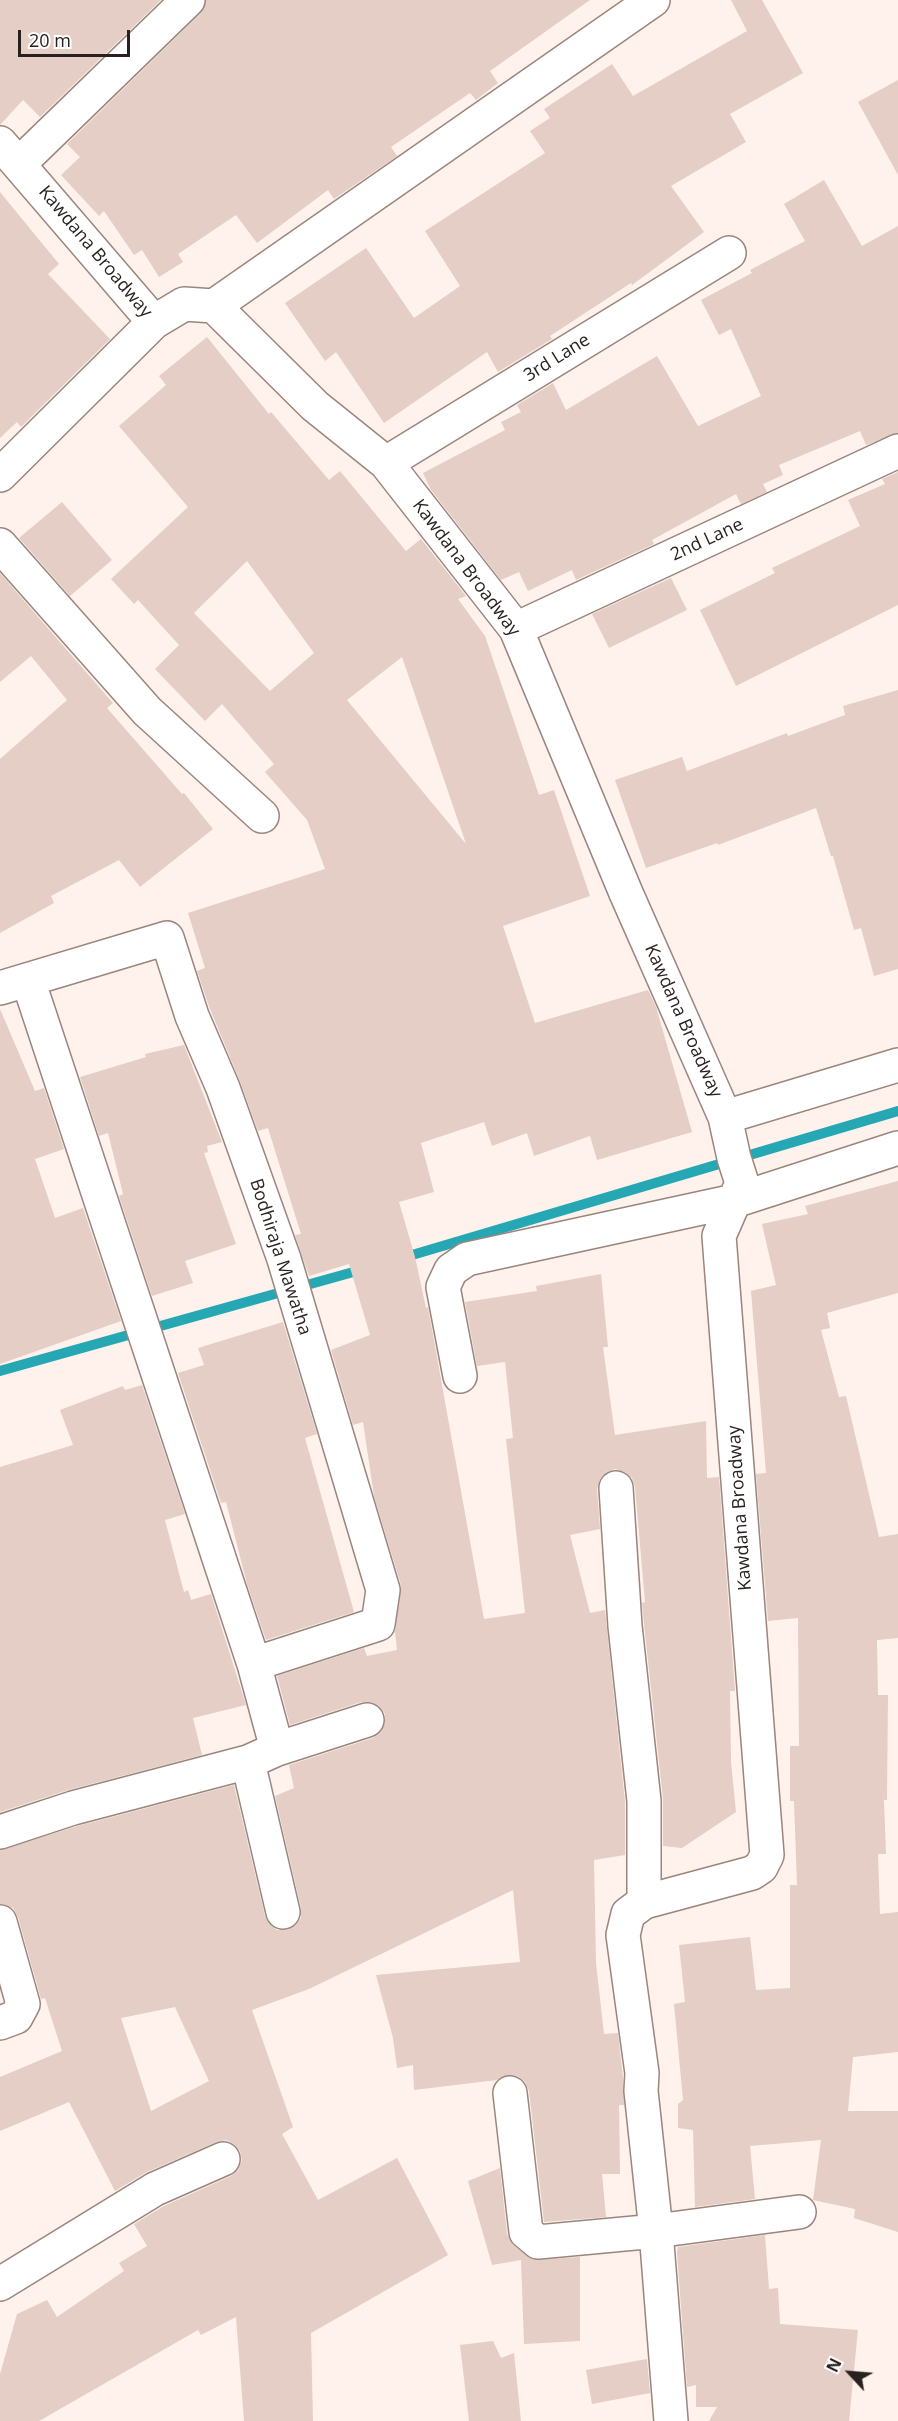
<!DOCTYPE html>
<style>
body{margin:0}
#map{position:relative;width:898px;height:2421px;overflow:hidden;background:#fff1eb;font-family:"Open Sans",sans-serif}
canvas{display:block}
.north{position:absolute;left:820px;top:2343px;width:60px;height:60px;-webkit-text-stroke:4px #fff;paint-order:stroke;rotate:296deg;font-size:16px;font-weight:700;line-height:24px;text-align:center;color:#29211e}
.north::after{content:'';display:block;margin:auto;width:21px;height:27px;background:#29211e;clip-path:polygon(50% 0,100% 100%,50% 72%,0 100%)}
.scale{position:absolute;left:18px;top:30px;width:112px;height:27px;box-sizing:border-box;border:3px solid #29211e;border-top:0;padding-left:8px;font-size:18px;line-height:21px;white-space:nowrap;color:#29211e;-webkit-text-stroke:4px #fff;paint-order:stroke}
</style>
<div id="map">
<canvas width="898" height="2421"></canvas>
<div class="north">N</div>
<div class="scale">20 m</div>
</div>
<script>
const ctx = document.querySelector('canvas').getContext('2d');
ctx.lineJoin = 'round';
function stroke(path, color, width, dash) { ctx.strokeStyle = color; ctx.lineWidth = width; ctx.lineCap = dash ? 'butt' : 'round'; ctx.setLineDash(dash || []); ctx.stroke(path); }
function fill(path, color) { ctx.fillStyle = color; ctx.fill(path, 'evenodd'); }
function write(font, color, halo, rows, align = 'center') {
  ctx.font = font + ' "Open Sans",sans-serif'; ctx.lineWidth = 4.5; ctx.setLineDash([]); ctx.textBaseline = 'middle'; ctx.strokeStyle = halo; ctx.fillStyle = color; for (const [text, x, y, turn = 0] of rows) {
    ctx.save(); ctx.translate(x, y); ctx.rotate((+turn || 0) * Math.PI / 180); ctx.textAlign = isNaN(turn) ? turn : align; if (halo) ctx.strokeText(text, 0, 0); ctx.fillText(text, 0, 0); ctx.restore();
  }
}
stroke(new Path2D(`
 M402 1258 898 1111
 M0 1371 364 1269`), '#26a7b4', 10);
fill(new Path2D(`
 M0 0H161L40 117 23 100 0 125Z
 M206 0H590L490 71 498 83 476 100 470 93 391 147 397 156 334 199 328 190 257 243 236 215 178 254 183 262 159 277 142 250 134 255 104 211 99 216 61 175 80 157 67 144 201 13Z
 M731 0H762L803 73 730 114 746 142 671 186 704 232 632 285 631 283 550 336 552 339 498 372 487 352 384 423 336 352 325 361 285 303 366 248 414 318 460 286 425 231 545 153 530 131 550 118 544 109 612 64 633 96 747 31Z
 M898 80V175L858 102Z
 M824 180 862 246 898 226V433L866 445 860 431 779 465 783 475 763 484 767 492 741 504 736 494 652 540 654 544 576 580 572 570 528 591 519 572 501 580 431 490 423 473 505 430 501 422 521 412 517 405 553 383 566 410 657 356 698 426 761 396 731 329 719 335 701 300 752 273 750 270 805 241 784 204Z
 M0 192 59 264 48 274 110 339 21 427 17 422 0 438Z
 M207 337 269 414 271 412 329 480 340 471 406 551 421 539 466 596 458 599 485 636 539 795 554 790 590 896 503 926 535 1023 648 990 656 1007 692 1132 597 1160 590 1136 534 1156 527 1133 492 1146 484 1122 421 1143 434 1192 399 1202 415 1257 426 1308 428 1307 484 1619 525 1613 506 1439 513 1438 505 1362 477 1366 465 1302 537 1291 536 1286 601 1274 608 1347H603L615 1435 706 1421 707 1478 719 1477 735 1691H730L731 1762 736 1812 682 1848 663 1846V1799L644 1624 642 1603 645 1602 635 1487 632 1478 625 1472 615 1469 606 1472 600 1479 597 1489 600 1529 570 1535 590 1613 605 1610 625 1802V1855L594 1860 596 1963 604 2034 618 2033 623 2078 624 2105H619L620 2174H602L606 2217 544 2222 529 2091 525 2082 518 2076 507 2075 497 2080 414 2090 413 2065 397 2068 393 2038 376 1975 520 1962 513 1890 309 1989 252 2010 293 2127 282 2134 318 2200 397 2158 448 2255 311 2333 313 2421H244L236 2317 201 2335 198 2330 39 2421H0V2374L17 2314 47 2300 57 2317 124 2271 119 2263 147 2246 134 2224 164 2206 231 2176 238 2170 242 2160 240 2151 234 2144 226 2140 216 2142 147 2172 115 2191 69 2102 0 2131V2077L62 2051 45 1998 41 1999 18 1917 13 1908 0 1904V1850L78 1826 234 1785 265 1916 269 1924 277 1930H288L296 1925 301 1918V1908L275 1796 294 1788 289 1765 373 1738 381 1732 385 1723V1714L380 1707 370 1702H361L290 1725 277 1676 364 1648 367 1656 397 1650 395 1631 401 1585 374 1496 363 1422 353 1425 331 1350 370 1335 349 1264 309 1276 295 1235 301 1234 268 1128 258 1131 240 1081 210 1009 197 971 205 968 188 913 325 869 307 820 265 772 274 764 222 704 205 721 155 669 179 645 138 600 134 604 111 579 188 507 119 426 166 385 159 376ZM247 561 314 653 270 691 194 613ZM402 657 466 844 347 700ZM175 2007 209 2081 151 2111 121 2018Z
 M898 472V605L736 686 700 610 775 573 772 568 860 526 848 500 885 484 882 479Z
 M62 502 112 560 70 596 19 538Z
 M0 573 113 703 107 708 182 794 184 793 213 829 140 887 119 860 51 896 54 903 0 933V759L67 700 31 656 0 682Z
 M671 578 687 610 609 648 592 614Z
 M898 690V969L874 976 861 928 854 930 833 856H831L816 808 718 845 717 843 646 868 615 780 682 757 687 771 787 733 788 736 845 715 843 706Z
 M0 1009 35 1091 44 1088 64 1149 35 1159 55 1218 83 1208 121 1321 0 1364Z
 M184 1045 222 1142 207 1146 208 1152 204 1153 236 1244 185 1261 193 1283 152 1296 119 1196 123 1194 108 1133 99 1136 80 1077 146 1057 145 1054Z
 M898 1181V1293L827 1313 830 1328 821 1330 839 1397 846 1396 879 1537 898 1534V1638L877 1640 878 1695H888L887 1800H884L886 1854H878L880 1914 898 1912V2052L853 2057 848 2111H898V2232L854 2218 855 2209 813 2200 821 2140 750 2146 755 2199 695 2207 693 2130 678 2128V2104L683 2100 674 2004 685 2002 679 1945 750 1937 756 1990 790 1988V1885H797L794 1801H790V1746H799L798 1618 768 1621 756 1474 766 1473 751 1291 776 1285 762 1224 808 1214 805 1206Z
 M283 1322 317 1434 305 1438 354 1612 266 1640 247 1584 226 1502 221 1503 178 1373 204 1365 198 1348Z
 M142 1385 185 1514 165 1520 184 1592 188 1590 191 1600 211 1594 246 1705 193 1718 202 1755 68 1790 0 1812V1467L73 1445 60 1410 123 1386 125 1390Z
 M500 2168 507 2234 514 2246 533 2260 580 2257V2341L524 2344 521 2260 492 2265 468 2181Z
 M765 2235 769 2289 778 2288 780 2324 858 2330 849 2421H709L717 2407H696V2385L687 2387 677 2253 678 2247Z
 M493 2341 501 2358 514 2353 521 2421H469L460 2345Z
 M647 2359 650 2393 592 2404 586 2370Z`), '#e4cec5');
const minor = new Path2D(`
 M0 143 154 322
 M19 164 188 0
 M214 306 653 0
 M386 463 729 253
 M0 475 154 322 184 304 214 306 315 406 386 463 516 629 626 893 725 1117 734 1158 742 1183 719 1236 767 1855 761 1867 752 1873 644 1902 628 1914 623 1935 642 2073 641 2091 656 2231 671 2421
 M0 545 147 711 262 816
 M516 629 898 451
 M28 980 254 1664 277 1749
 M0 988 167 938 192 1016 223 1088 284 1259 383 1590 378 1624 254 1664
 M725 1117 898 1065
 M460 1376 443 1287 451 1270 467 1259 734 1201 898 1148
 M616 1488 625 1626 644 1801V1902
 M248 1762 283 1912
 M0 1832 73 1808 248 1762 277 1749 367 1720
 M0 1922 23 2004 16 2017 0 2023
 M510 2093 526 2232 538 2242 656 2231 799 2212
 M0 2284 155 2189 223 2159`);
stroke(minor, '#9a867d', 36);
stroke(minor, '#fff', 33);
write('18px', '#29211e', '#fff', [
 ["Kawdana Broadway",95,252,50],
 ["3rd Lane",557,358,-32],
 ["2nd Lane",707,540,-25],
 ["Kawdana Broadway",466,568,53],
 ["Kawdana Broadway",683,1021,66],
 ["Bodhiraja Mawatha",280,1257,72],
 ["Kawdana Broadway",740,1508,-94]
]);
</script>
